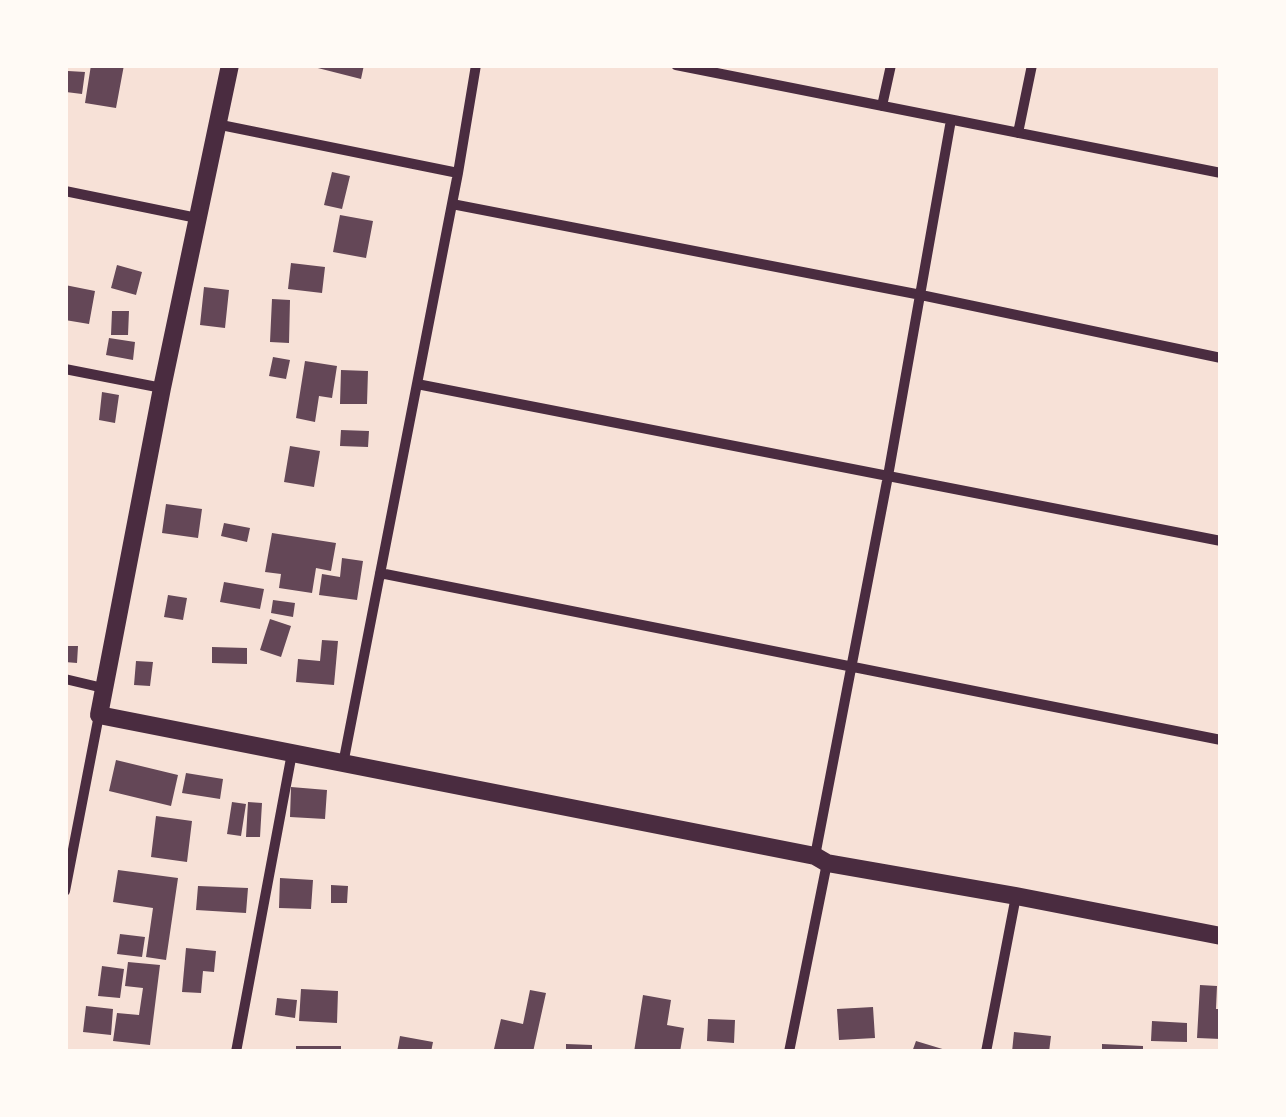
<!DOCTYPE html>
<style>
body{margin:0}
#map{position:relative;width:1286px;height:1117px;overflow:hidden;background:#f7e1d7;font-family:Jost,sans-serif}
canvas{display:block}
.frame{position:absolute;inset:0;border:68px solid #fffaf5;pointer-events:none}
</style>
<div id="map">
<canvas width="1286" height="1117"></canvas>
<div class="frame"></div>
</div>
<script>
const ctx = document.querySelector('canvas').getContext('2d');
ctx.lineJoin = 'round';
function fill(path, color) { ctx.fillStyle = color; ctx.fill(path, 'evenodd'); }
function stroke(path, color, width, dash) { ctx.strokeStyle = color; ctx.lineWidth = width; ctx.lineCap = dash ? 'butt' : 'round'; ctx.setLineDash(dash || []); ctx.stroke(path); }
fill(new Path2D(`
 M91 65H124L116 108 85 103Z
 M306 65H364L361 79Z
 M68 71 85 72 82 94 66 92Z
 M332 172 350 176 342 209 324 205Z
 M340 215 373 221 366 258 333 252Z
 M291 263 325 267 322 293 288 289Z
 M117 265 142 272 136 295 111 288Z
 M65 285 95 291 89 324 65 320Z
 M204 287 229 290 225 328 200 325Z
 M272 299 290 300 289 343 270 342Z
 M112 311H129L128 335H111Z
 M109 338 135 342 133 360 106 355Z
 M273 357 290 360 286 379 269 376Z
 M305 361 337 366 332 398 319 396 315 422 296 418Z
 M341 370 368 371 367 404H340Z
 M102 392 119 395 115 423 99 420Z
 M341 430 369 431 368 447 340 446Z
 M290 446 320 451 314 487 284 482Z
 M166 504 202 509 198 538 162 533Z
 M224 523 250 528 247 542 221 536Z
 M272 533 336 543 331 571 316 568 312 593 279 588 281 574 265 572Z
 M342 558 363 561 357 600 319 595 322 574 340 577Z
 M224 582 264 589 260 609 220 602Z
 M168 595 187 598 183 620 164 617Z
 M273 600 295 603 293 617 271 613Z
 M270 619 291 626 281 657 260 650Z
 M322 640 338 641 334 685 296 682 298 659 320 661Z
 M65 646H78L77 663 65 662Z
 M212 647 247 648V664L212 663Z
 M136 661 153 662 150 686 134 685Z
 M116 760 178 775 171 806 109 791Z
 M186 773 223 779 220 799 182 793Z
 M291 787 327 790 325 819 290 817Z
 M232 802 246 804 241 836 227 834Z
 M248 802 262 803 260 837H246Z
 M156 816 192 821 187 862 151 857Z
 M118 870 178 878 166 960 146 957 153 908 113 902Z
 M280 878 313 880 311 909 279 908Z
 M331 885 348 886 347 903H331Z
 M198 886 248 888 246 913 196 910Z
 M120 934 145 937 142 957 117 954Z
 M186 948 216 951 214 972 203 971 201 993 182 992Z
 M128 962 160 965 150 1045 113 1041 117 1013 139 1015 143 988 125 986Z
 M102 966 124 969 120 998 98 996Z
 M1200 985 1217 986 1216 1009H1221V1039L1197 1038Z
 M301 989 338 991 337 1023 299 1021Z
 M530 990 546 993 533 1052H509L494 1049 501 1019 523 1024Z
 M643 995 671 1000 667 1025 684 1028 680 1052H634Z
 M277 998 297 1000 295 1018 275 1015Z
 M86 1006 113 1009 111 1035 83 1032Z
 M873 1007 875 1038 839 1040 837 1009Z
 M708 1019 735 1020 734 1043 707 1041Z
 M1152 1021 1187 1023V1042L1151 1041Z
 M1014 1032 1051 1036 1049 1052H1012Z
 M400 1036 433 1042 431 1052H397Z
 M916 1041 949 1051V1052H912Z
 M566 1044 592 1045V1052H566Z
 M1102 1044 1143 1046V1052H1102Z
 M296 1046H341V1052H296Z`), '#644757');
stroke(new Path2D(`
 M676 65 1221 173
 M882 106 891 65
 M216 124 458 173
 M1018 133 1032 65
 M65 191 197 218
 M452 204 921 295 1221 358
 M65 369 162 388
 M417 384 1221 541
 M380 573 1221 740
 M65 679 103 688
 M343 764 458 173 476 65
 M815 856 888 476 951 120
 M65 891 99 715
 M236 1052 292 753
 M789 1052 827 863
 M986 1052 1016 896`), '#4a2c40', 10);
stroke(new Path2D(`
 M230 65 162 388 99 715 815 856 827 863 1016 896 1221 936`), '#4a2c40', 18);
</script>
